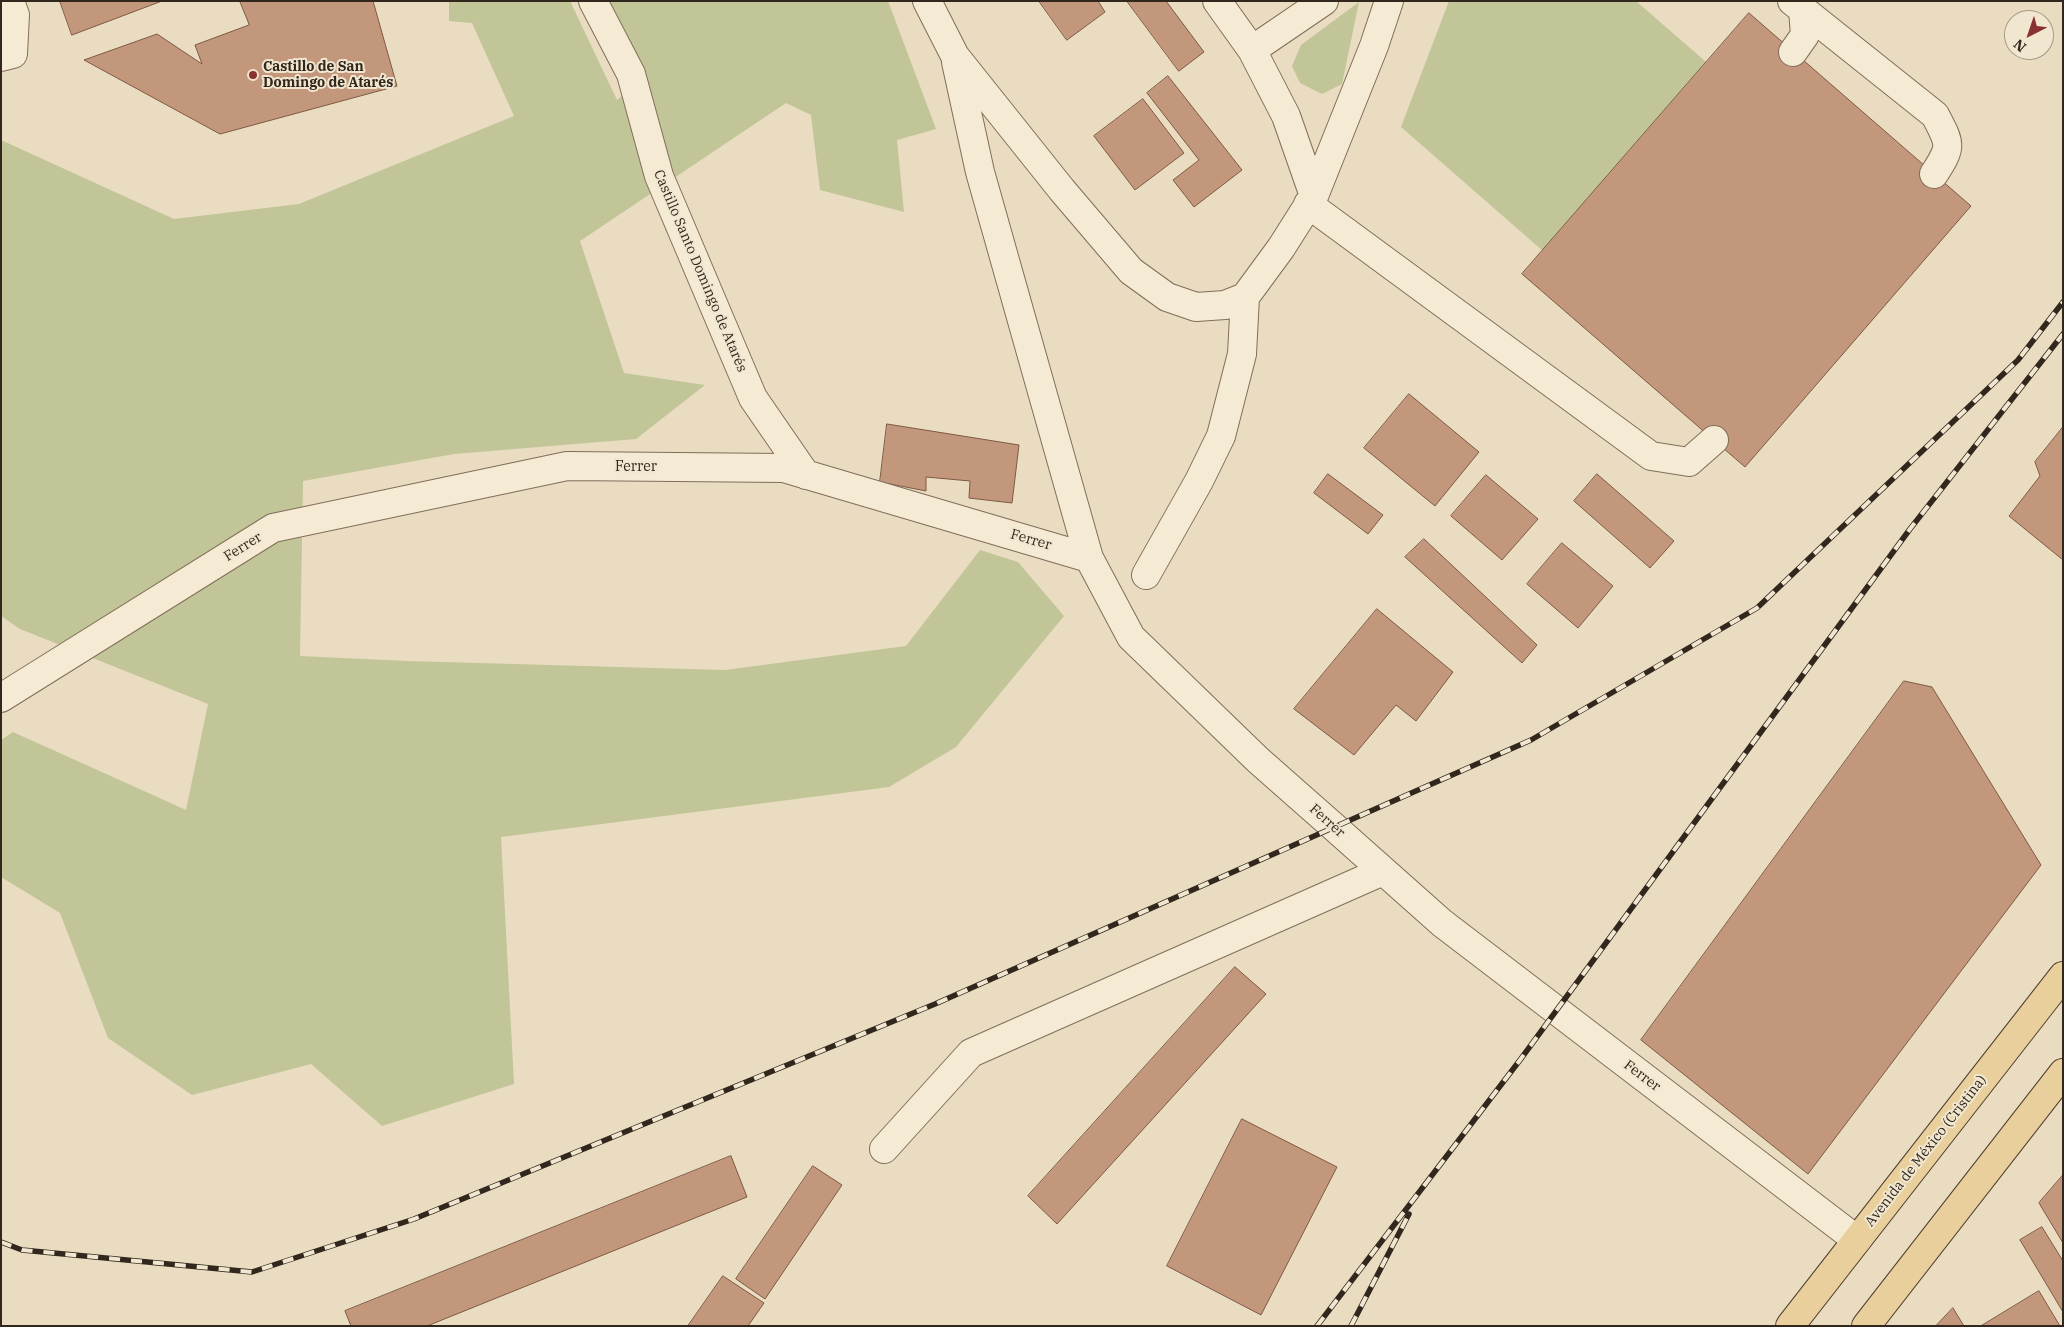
<!DOCTYPE html>
<meta charset="utf-8">
<style>
body{margin:0}
#map{position:relative;width:2064px;height:1327px;overflow:hidden;background:#e9dcc1;font-family:"IBM Plex Serif",serif}
canvas{display:block}
.frame{position:absolute;inset:0;border:2px solid #32271d;pointer-events:none}
.north{position:absolute;left:2004px;top:10px;width:50px;height:50px;box-sizing:border-box;background:#f1e7d0;border:1px solid #a59a88;border-radius:50%;rotate:221deg;font-size:14px;font-weight:700;line-height:20px;text-align:center;color:#32271d}
.north::after{content:'';display:block;margin:auto;width:18px;height:22px;background:#893133;clip-path:polygon(50% 0,100% 100%,50% 72%,0 100%)}
</style>
<div id="map">
<canvas width="2064" height="1327"></canvas>
<div class="frame"></div>
<div class="north">N</div>
</div>
<script>
const ctx = document.querySelector('canvas').getContext('2d');
ctx.lineJoin = 'round';
function fill(path, color) { ctx.fillStyle = color; ctx.fill(path, 'evenodd'); }
function stroke(path, color, width, dash) { ctx.strokeStyle = color; ctx.lineWidth = width; ctx.lineCap = dash ? 'butt' : 'round'; ctx.setLineDash(dash || []); ctx.stroke(path); }
function write(font, color, halo, rows, align = 'center') {
  ctx.font = font + ' "IBM Plex Serif",serif'; ctx.lineWidth = 4; ctx.setLineDash([]); ctx.textBaseline = 'middle'; ctx.strokeStyle = halo; ctx.fillStyle = color; for (const [text, x, y, turn = 0] of rows) {
    ctx.save(); ctx.translate(x, y); ctx.rotate((+turn || 0) * Math.PI / 180); ctx.textAlign = isNaN(turn) ? turn : align; if (halo) ctx.strokeText(text, 0, 0); ctx.fillText(text, 0, 0); ctx.restore();
  }
}
fill(new Path2D(`
 M449 1H570L617 100 644 78 603 1H888L936 129 897 140 904 212 820 190 811 115 786 103 580 241 624 373 705 385 636 439 454 454 303 481 300 656 407 661 725 670 906 646 980 550 1018 562 1064 616 956 747 889 787 501 837 514 1084 382 1126 311 1064 192 1095 108 1038 60 913 1 877V740L13 732 186 810 208 704 20 629 1 616V140L174 219 299 204 514 116 472 23 449 21Z
 M1449 1H1636L1706 62 1543 251 1401 127Z
 M1359 2 1342 84 1322 94 1300 83 1292 66 1301 45Z`), '#c1c597');
const building = new Path2D(`
 M60 1H162L72 35Z
 M240 1H373L397 86 220 134 84 60 157 34 202 64 195 45 249 25Z
 M1039 1H1098L1105 12 1067 40Z
 M1127 1H1166L1204 52 1179 71Z
 M1749 13 1971 206 1745 467 1522 274Z
 M1168 76 1242 170 1194 207 1173 180 1199 160 1147 93Z
 M1143 99 1184 153 1135 190 1094 136Z
 M1409 394 1479 452 1435 506 1364 448Z
 M887 424 1019 445 1012 503 969 498 970 481 926 477V491L880 482Z
 M2063 427V560L2009 516 2040 476 2035 462Z
 M1328 474 1383 515 1368 534 1314 493Z
 M1597 474 1674 541 1650 568 1574 501Z
 M1486 475 1538 519 1502 560 1451 516Z
 M1424 539 1537 645 1522 663 1405 557Z
 M1562 543 1613 586 1578 628 1527 584Z
 M1377 609 1453 672 1416 721 1396 705 1354 755 1294 709Z
 M1904 681 1932 687 2041 865 1808 1174 1641 1040Z
 M1235 967 1266 994 1057 1224 1028 1196Z
 M1242 1119 1337 1167 1261 1315 1167 1266Z
 M731 1156 747 1197 427 1326H351L345 1311Z
 M813 1166 842 1185 765 1299 736 1279Z
 M2063 1175V1243L2039 1203Z
 M2042 1227 2063 1261V1312L2020 1240Z
 M723 1276 764 1303 748 1326H688Z
 M2039 1291 2060 1326H1981Z
 M1953 1308 1964 1326H1936Z`);
fill(building, '#c3977b');
stroke(building, '#7d5943', 1);
const minor = new Path2D(`
 M593 1 631 74 659 176 753 398 806 475
 M927 1 955 56 1062 190 1131 271 1167 297 1196 307 1225 305 1245 297 1281 248 1314 196 1374 46 1389 1
 M1217 1 1252 50 1286 116 1314 196
 M1792 1 1935 115C1950 144 1953 145 1934 174
 M1252 50 1324 1
 M1793 52 1805 35 1803 10
 M1 57 13 54 15 15 10 1
 M956 62 980 172 1089 558
 M1308 204 1651 456 1689 462 1714 440
 M1146 575 1199 481 1221 436 1242 354 1245 297
 M1 698 273 528 567 466 784 468 1089 558 1131 637 1258 760 1334 827 1442 923 1857 1240
 M884 1149 971 1053 1383 871`);
const major = new Path2D(`
 M1790 1326 2063 976
 M1866 1326 2063 1073`);
stroke(minor, '#806e5b', 30);
stroke(major, '#4e3d2f', 30);
stroke(minor, '#f5ead3', 28);
stroke(major, '#e9cf9c', 28);
const rail = new Path2D(`
 M1 1242 22 1250 252 1272 414 1219 935 1004 1531 740 1757 608 2018 360 2063 302
 M1317 1326 1520 1060 1910 529 2063 334
 M1351 1326 1409 1214`);
stroke(rail, '#32271d', 5.5);
stroke(rail, '#f1e7d0', 4, [11]);
for (const [x, y, r, color] of [
 [253,75,5,"#893133"]
]) { const dot = new Path2D(); dot.arc(x, y, r, 0, 2 * Math.PI); ctx.fillStyle = color; ctx.fill(dot); stroke(dot, '#f1e7d0', 2); }
write('bold 14px', '#32271d', '#f1e7d0', [
 ["Castillo de San",263,67],
 ["Domingo de Atarés",263,83]
], 'left');
write('14px', '#32271d', '#f1e7d0', [
 ["Castillo Santo Domingo de Atarés",700,271,67],
 ["Ferrer",636,467],
 ["Ferrer",1031,540,16],
 ["Ferrer",243,547,-32],
 ["Ferrer",1327,821,42],
 ["Ferrer",1642,1076,37],
 ["Avenida de México (Cristina)",1926,1151,-52]
]);
</script>
